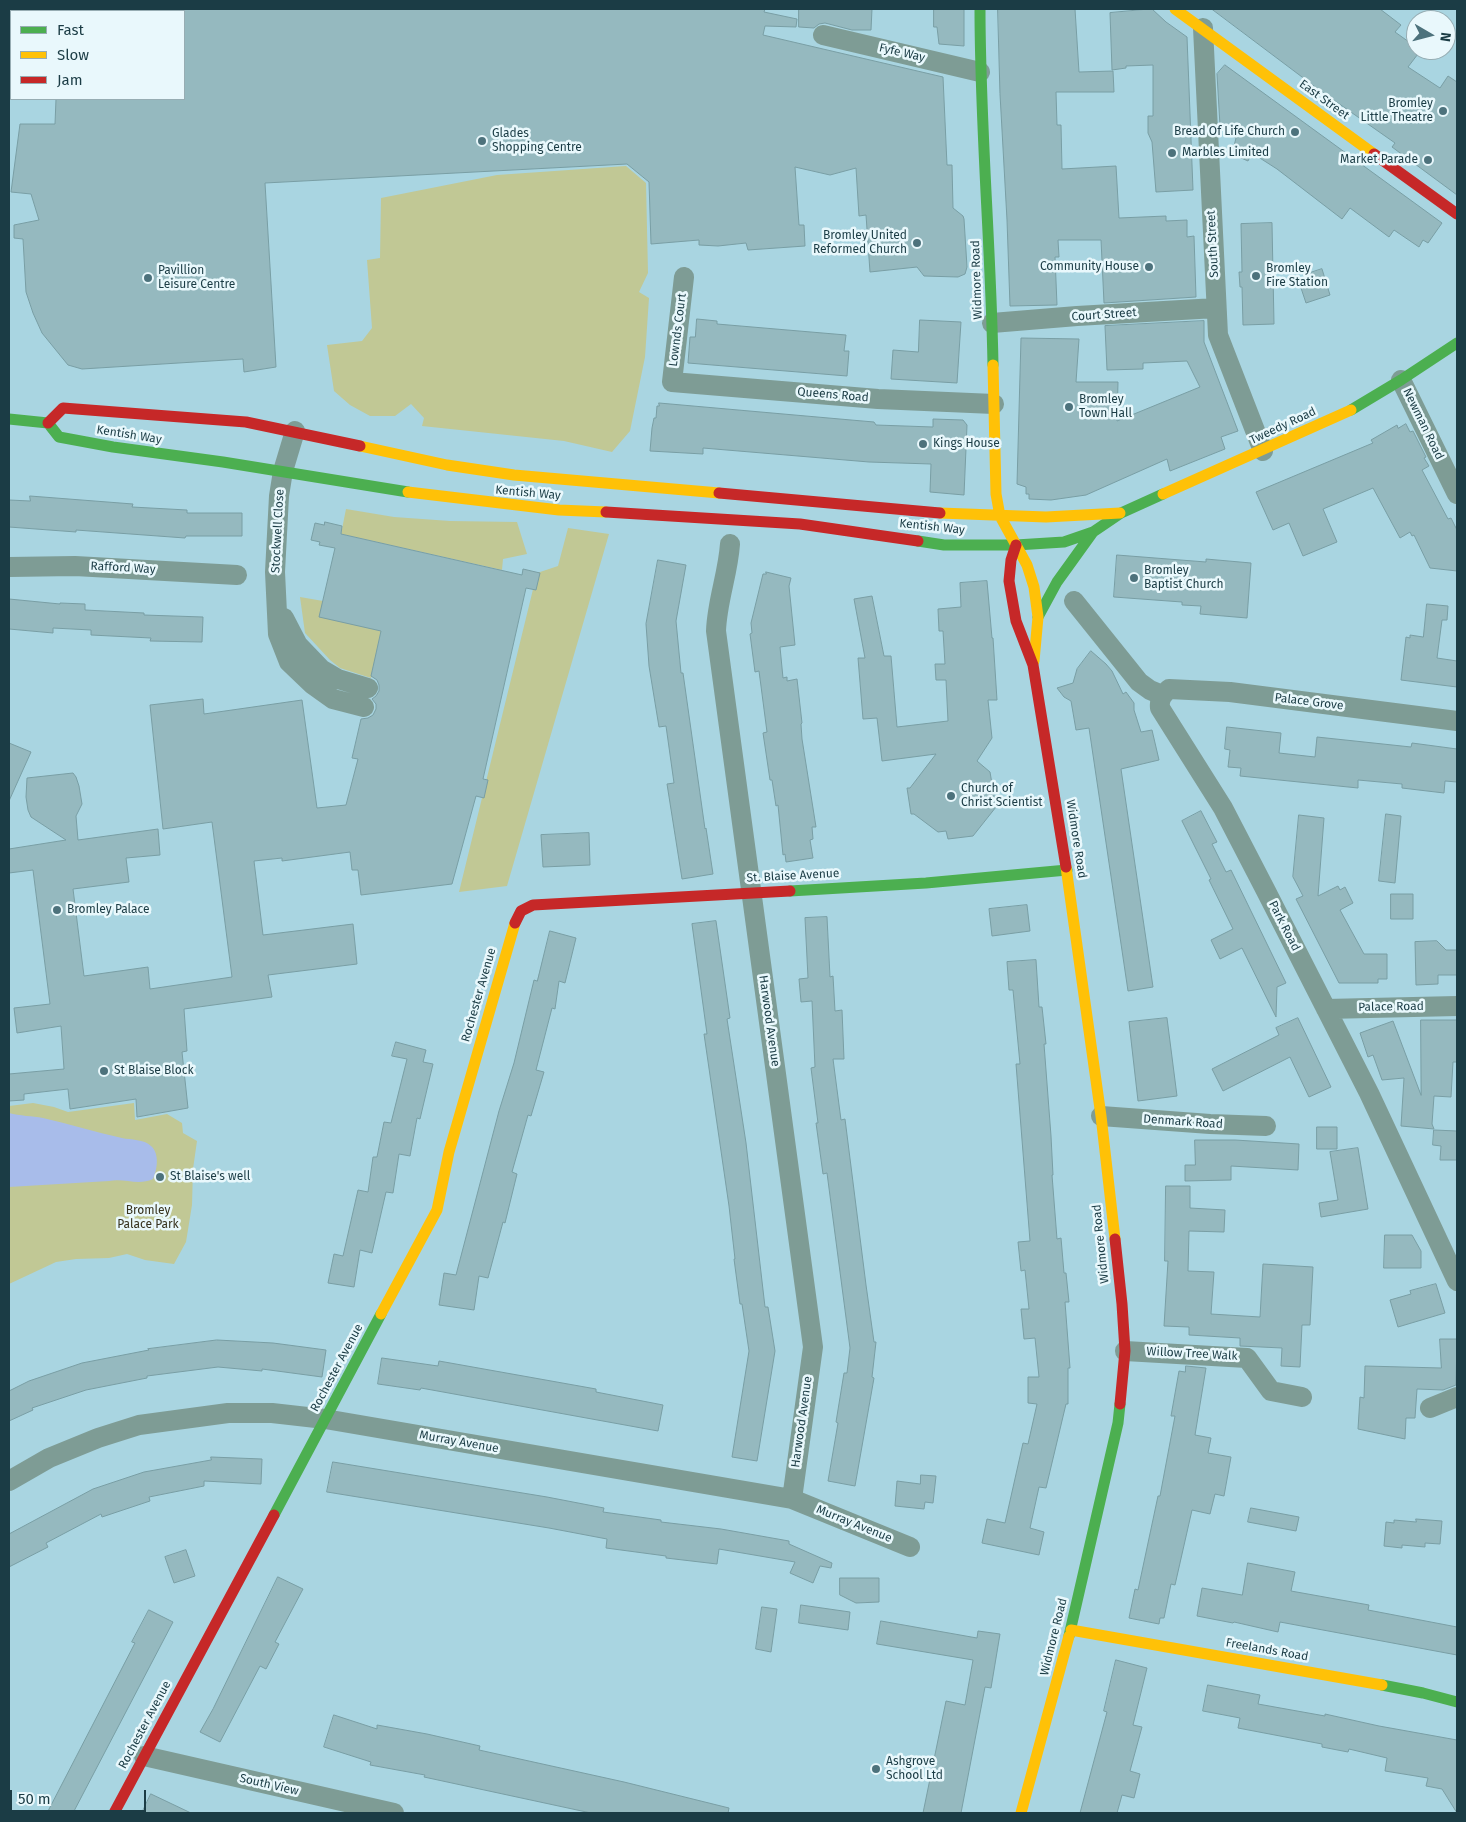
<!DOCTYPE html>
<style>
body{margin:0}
#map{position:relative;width:1466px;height:1822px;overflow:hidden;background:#a9d5e1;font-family:"Fira Sans",sans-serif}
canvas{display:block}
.frame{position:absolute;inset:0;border:10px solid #1b3c45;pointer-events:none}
.legend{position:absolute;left:10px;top:10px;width:175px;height:90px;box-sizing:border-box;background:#e9f8fc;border:1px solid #97adb3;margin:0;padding:6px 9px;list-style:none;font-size:15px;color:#1b3c45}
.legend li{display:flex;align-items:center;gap:10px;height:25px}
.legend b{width:25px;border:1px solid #97adb3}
.north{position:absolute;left:1406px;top:10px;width:50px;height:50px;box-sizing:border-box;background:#e9f8fc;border:1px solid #97adb3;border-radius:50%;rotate:98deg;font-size:14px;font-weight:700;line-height:20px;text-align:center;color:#1b3c45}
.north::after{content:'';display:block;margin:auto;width:18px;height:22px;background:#4d727c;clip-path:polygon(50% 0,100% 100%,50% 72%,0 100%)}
.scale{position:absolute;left:10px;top:1790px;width:136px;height:22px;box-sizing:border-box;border:2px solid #1b3c45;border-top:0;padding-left:6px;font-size:15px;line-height:18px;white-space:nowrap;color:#1b3c45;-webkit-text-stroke:4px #e9f8fc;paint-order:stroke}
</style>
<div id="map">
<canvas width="1466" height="1822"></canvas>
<div class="frame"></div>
<ul class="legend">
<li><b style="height:6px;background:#4caf50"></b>Fast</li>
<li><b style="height:6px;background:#ffc107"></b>Slow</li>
<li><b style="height:6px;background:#c62828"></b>Jam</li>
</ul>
<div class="north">N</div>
<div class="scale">50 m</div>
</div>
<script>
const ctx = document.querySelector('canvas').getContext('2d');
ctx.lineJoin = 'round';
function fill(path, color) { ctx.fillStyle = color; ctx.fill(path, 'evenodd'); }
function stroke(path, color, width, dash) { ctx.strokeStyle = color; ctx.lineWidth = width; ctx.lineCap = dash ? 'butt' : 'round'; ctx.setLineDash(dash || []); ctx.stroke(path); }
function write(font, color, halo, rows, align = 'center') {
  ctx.font = font + ' "Fira Sans",sans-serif'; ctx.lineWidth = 5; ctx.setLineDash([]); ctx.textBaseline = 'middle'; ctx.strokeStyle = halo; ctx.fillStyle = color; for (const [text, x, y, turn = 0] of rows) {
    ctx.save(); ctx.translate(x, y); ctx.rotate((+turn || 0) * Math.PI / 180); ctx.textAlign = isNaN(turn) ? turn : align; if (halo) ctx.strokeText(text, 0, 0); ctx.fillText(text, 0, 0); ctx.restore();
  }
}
fill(new Path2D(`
 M626 166 646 183 648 273 639 292 649 298 645 357 630 431 612 452 564 441 422 426 424 418 411 404 395 416H370L350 405 334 391 327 345 362 341 372 328 367 260 380 258 381 198 497 175Z
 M346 509 394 517 450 521 517 522 527 554 503 559 502 570 341 534Z
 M568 528 609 534 507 886 459 892 537 573 558 566Z
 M300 597 323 601 381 631 371 678 340 668 330 660 305 633Z
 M33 1103 54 1107 68 1112 134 1103 135 1120 167 1114 182 1123 183 1133 197 1141 193 1169 192 1205 186 1242 174 1264 145 1260 127 1254 109 1258 76 1259 56 1262 9 1284V1106Z`), '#c1c895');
fill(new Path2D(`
 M9 1113C20 1116 32 1116 43 1118 69 1124 95 1132 122 1138 131 1140 144 1139 151 1146 160 1154 157 1170 153 1179 138 1186 125 1178 109 1181L9 1187Z`), '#a8bcea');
const building = new Path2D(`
 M184 9H765L764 12 797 19 796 27 765 26 763 35 943 77 947 165H952L953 208 963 216 964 219 967 267 965 274 958 277 924 276 917 267 870 272 866 215 859 216 856 168 830 175 795 167 799 225H804L805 246 748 250 746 243 718 246 699 245V240L651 244 649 182 627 164 265 183 276 367 244 372 243 359 82 369 68 365 42 333 33 313 26 292 23 239 14 238V225L39 220 31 194 11 192 20 124H55L56 99H184Z
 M799 9H872L871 30H852L825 23 819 24 814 28 799 27Z
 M934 9H964V46L939 44 937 27H934Z
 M998 9H1075L1079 72 1113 71 1114 92H1056L1057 125H1061L1062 169 1116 166 1119 218 1166 216V221L1187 220V237L1194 236 1196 297 1104 303 1101 240H1058L1059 257H1055L1057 305 1010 306 1007 220 1000 94Z
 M1152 9 1166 22 1187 37 1193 190 1156 192 1152 142 1148 133V116H1153V65L1126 66V68L1112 70 1110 13Z
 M1212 9H1380L1401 25 1395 32 1416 47V50H1421L1408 67 1440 88 1448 76 1457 82V195L1392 147 1395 143 1318 89Z
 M1225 65 1442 223 1428 243 1423 240 1419 247 1394 230 1389 237 1350 208 1342 219 1277 169 1252 153 1248 161 1232 154 1236 138 1220 126 1217 74Z
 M1272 223 1274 324 1243 325 1242 287H1240L1239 272H1242L1241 224Z
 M1322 269 1330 295 1306 303 1298 279H1309L1307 274Z
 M697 319 717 321V324L846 335 844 351H849L847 376 688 363 690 337H695Z
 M920 320 961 322 957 383 891 379 893 350 918 352Z
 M1204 321V342L1238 431 1221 437 1225 449 1170 471 1167 459 1086 495 1051 500 1029 499V494H1026V487L1017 484 1021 338 1079 339 1076 382H1118L1117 421 1200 387 1187 361 1143 363V369L1107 370 1105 326Z
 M659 403 851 420 874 422 876 425 933 427V419L963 420 967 425 964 495 930 492 931 464 869 462 703 448V454L650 451 652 428 654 418H656L657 406H659Z
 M1406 424 1410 432 1413 431 1426 457 1424 458 1429 466 1422 470 1448 519 1451 518 1457 530V571L1430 568 1414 535 1412 536 1410 532 1400 538 1373 488 1323 509 1337 542 1303 556 1289 523 1273 530 1256 492 1373 443 1371 440 1397 425 1398 428Z
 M30 496 133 504 132 507 187 510V513H242V536H186L185 538 76 530V532L9 527V500L30 501Z
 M325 522 342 526 341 534 522 575 523 569 540 573 536 590 526 588 483 779 488 780 484 798 476 796 452 884 361 895 358 870H352L350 852 282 861V858L254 861 263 935 353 924 357 964 268 975 272 997 184 1009 187 1051 182 1052 188 1108 137 1117 136 1099 70 1109 68 1089 24 1094V1100L9 1101V1074L64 1069 61 1026 17 1033 14 1008 50 1004 33 870 9 873V849L66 840 31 817 28 810 26 797 27 778 73 773 76 777 79 786 82 804 76 816 78 840 158 829 160 855 126 858 129 882 73 889 84 976 148 967 150 989 232 977 212 822 163 829 150 705 203 699 204 714 302 700 317 808 346 805 358 759 352 758 361 719 368 718 373 715 376 709V704L372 699 376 696 379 691V685L377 680 371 676 381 631 319 617 335 548 319 545 320 542 311 540 315 523 324 525Z
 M1117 555 1206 562V559L1251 563 1247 618 1200 614 1201 606 1182 605V602L1114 597Z
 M658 560 686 565 676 621 681 673H683L705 829 706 828 713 874 682 879 667 784 674 783 666 726 659 727 649 666 646 624Z
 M766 572 791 578 789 586 795 645 780 647 783 678 787 677V681L797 679 802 723 801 724 802 739 816 827H812L813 839 810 840 813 858 786 862 785 854 783 855 778 805 776 806 772 780H770L763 733 767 732 759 671 755 672 750 634 752 633 751 623 763 574H766Z
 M987 581 992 638H993L997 700H988L992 738 977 761 990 772 996 807 973 836 948 839 946 831 938 832 914 814H911L907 788H910L936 754 882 761 877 718 863 719 858 658H865L854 599 872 596 884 656H891L897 727 948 721 946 680H936L935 664H945L943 631H939L938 609 961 607 960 583Z
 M9 599 60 604V603L85 604V610L144 613V615L203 617 202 642 150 641 151 638 91 635V630L53 628V633L9 629Z
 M1427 604 1448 606 1447 620H1442L1437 658 1457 661V687L1401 680 1406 637 1410 638V635L1423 637Z
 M1091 651 1106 664 1112 671 1123 694 1126 692 1134 703V710L1141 732 1152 730 1159 760 1121 769 1153 987 1128 991 1089 728 1076 730 1071 701 1064 697 1057 688 1073 683 1077 669Z
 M1227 727 1281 733 1279 753 1315 757 1317 737 1411 747 1412 743 1457 749V782L1445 781 1444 793 1402 788V784L1358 780V788L1240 776 1241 768 1228 767 1230 750 1225 749Z
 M9 743 31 752 9 801Z
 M1201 811 1217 842 1212 844 1226 872 1231 870 1286 983 1277 987 1276 1017 1242 948 1220 959 1211 940 1233 929 1209 880 1211 879 1182 821Z
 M1386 814 1401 816 1395 883 1379 881Z
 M1299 815 1324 818 1318 896 1338 886 1340 890 1345 887 1353 903 1340 910 1364 954H1387V979H1378V983H1339L1296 899 1303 896 1293 877Z
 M589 833 590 865 543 867 541 835Z
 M1391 894H1413V919H1391Z
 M1027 905 1030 931 992 936 989 909Z
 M827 917 830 977 833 976 835 1011 842 1010 844 1059H833L841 1120 845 1119 866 1285 874 1342H876L872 1377 874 1378 855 1486 828 1481 838 1423 836 1422 844 1373H847L850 1348 827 1173 823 1174 816 1123H818L811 1068 815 1067 812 1001 801 1002 799 979 808 978 805 918Z
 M716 921 730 1018 727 1019 746 1143 765 1307H768L775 1351 757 1461 732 1457 749 1351 742 1304H740L734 1259H735L729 1206 704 1034H707L692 924Z
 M550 931 576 938 565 983 559 981 555 1009 552 1008 536 1070 544 1072 531 1116 528 1115 512 1172 517 1174 505 1223 503 1222 488 1278 479 1276 474 1310 439 1305 444 1273 456 1275 499 1111 514 1063 534 980 537 981Z
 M1437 941 1446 950H1457V975H1438V984L1416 985 1415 942Z
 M1036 960 1039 1007H1042L1046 1044H1044L1051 1136 1053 1175H1052L1057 1239 1061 1238 1064 1273H1066L1069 1302H1065L1070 1368H1068V1404H1066L1046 1488 1039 1487 1030 1528 1044 1532 1039 1555 982 1543 987 1519 1005 1523 1023 1443 1028 1444 1037 1404 1028 1403V1377H1039L1035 1338 1024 1339 1021 1309H1029L1025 1270 1021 1271 1018 1242 1030 1241 1016 1064H1020L1013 990H1009L1007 962Z
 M1167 1018 1177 1096 1138 1101 1129 1022Z
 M1298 1018 1331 1087 1309 1097 1290 1057 1223 1091 1212 1069 1279 1035 1276 1028Z
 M1421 1020H1457V1062H1453L1451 1097 1434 1096 1432 1124 1434 1129 1401 1126 1404 1078 1382 1080 1373 1055 1368 1057 1360 1033 1393 1021 1421 1095Z
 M396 1042 426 1050 423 1062 433 1064 420 1119 417 1118 410 1156 399 1154 393 1193 386 1192 372 1253 360 1250 354 1287 328 1283 334 1254 343 1256 358 1190 368 1192 373 1157H377L384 1122 391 1123 407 1059 392 1056Z
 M1317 1127H1337V1149H1317Z
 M1434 1130 1457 1131V1160H1440L1441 1146 1433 1145Z
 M1195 1140H1235L1299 1144 1298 1170 1231 1166V1180L1185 1181V1165H1195Z
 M1358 1148 1368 1209 1321 1217 1319 1203 1338 1200 1330 1152Z
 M1166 1186H1190V1208L1225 1210 1224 1232 1189 1231 1188 1271 1214 1272 1211 1314 1260 1317 1263 1264 1313 1267 1310 1325H1302L1300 1367 1281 1366 1282 1348 1240 1346V1338L1189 1335V1327L1164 1326 1168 1261H1165Z
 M1385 1235H1412L1421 1251V1268H1384Z
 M1436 1284 1445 1313 1398 1327 1390 1300 1411 1294 1410 1291Z
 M1440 1339H1457L1456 1385 1443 1390 1417 1389 1415 1418H1406L1405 1439 1358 1429 1360 1397 1364 1398 1365 1366 1441 1368Z
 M217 1340 273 1343 326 1350 322 1377 262 1369V1371L218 1367 147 1376V1378L86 1390 32 1408 33 1410 9 1421V1391L29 1381 82 1363 149 1350 148 1349Z
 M382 1358 438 1366 439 1361 596 1389V1392L663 1405 658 1431 421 1388 420 1390 378 1384Z
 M1186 1366 1206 1368 1195 1435 1211 1438 1208 1453 1231 1457 1224 1496 1215 1494 1210 1514 1192 1510 1175 1585 1171 1584 1164 1618H1160L1159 1624 1129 1618 1135 1589 1138 1590 1158 1496H1160L1175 1416H1171L1179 1371 1185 1372Z
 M211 1457 262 1459 261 1484 204 1481V1486L149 1497 150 1501 102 1517 101 1514 46 1543 48 1547 9 1567V1534L93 1489 144 1472 211 1460Z
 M333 1462 547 1497 604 1508 603 1512 661 1520V1522L721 1529 789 1541V1544L832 1563 831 1568 820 1566 813 1583 790 1573 795 1562 719 1549 717 1564 666 1558V1556L606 1548 607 1539 549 1528 327 1492Z
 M921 1475 936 1476 933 1503 925 1502 924 1509 895 1506 897 1481 920 1484Z
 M1251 1508 1299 1517 1296 1531 1248 1522Z
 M1416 1519 1442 1521 1440 1544 1425 1543V1547L1402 1545V1548L1384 1546 1386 1522 1394 1523V1520L1416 1522Z
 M186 1550 195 1576 174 1583 165 1557Z
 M1248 1563 1295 1572 1291 1591 1369 1605 1368 1610 1457 1627V1655L1280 1622 1278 1632 1234 1622 1233 1623 1197 1616 1202 1588 1242 1595Z
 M278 1577 303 1589 275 1642 279 1644 266 1669 260 1666 220 1742 200 1732 213 1709Z
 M840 1578H879V1602L856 1603 840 1595Z
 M801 1605 850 1612 848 1630 799 1623Z
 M762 1607 777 1609 771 1652 756 1649Z
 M149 1610 173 1622 73 1813H47L135 1643 132 1642Z
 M881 1621 977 1638 978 1631 1000 1634 991 1688 985 1687 961 1813H923L946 1701 965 1705 973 1660 877 1644Z
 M1116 1660 1147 1668 1133 1725 1142 1727 1130 1771 1140 1774 1134 1798 1122 1795 1117 1813H1080L1107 1712 1104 1711Z
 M1208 1685 1260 1695 1258 1704 1325 1716V1714L1379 1726 1457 1740V1813L1442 1789 1426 1786 1428 1778 1385 1771 1387 1758 1349 1749 1348 1752 1322 1747V1744L1238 1728 1240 1718 1203 1711Z
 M334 1715 377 1729V1725L427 1734 480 1746 479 1750 624 1782 729 1808 728 1813H591L424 1777 425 1775 370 1765 371 1762 324 1747Z
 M151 1794 191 1813H142Z`);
fill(building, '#95b9bf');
stroke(building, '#799ea4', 1);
stroke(new Path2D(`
 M1203 28 1218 335 1263 451
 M823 35 980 72
 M684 277 672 382 878 399 994 404
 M992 323 1077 316 1216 308
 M1401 380 1457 494
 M295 431 283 471 279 496 275 572 278 634 289 662 312 684 333 699 364 707
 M730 544C728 574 717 601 716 631L813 1347 792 1499
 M9 567 75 566 237 575
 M1074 601 1139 682 1150 690 1162 695
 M284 618 298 645 321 669 338 679 368 688
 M1457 721 1230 692 1169 689C1162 695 1159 699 1160 708L1223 808 1266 891 1369 1093 1457 1281
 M1326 1009 1457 1006
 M1101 1116 1210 1124 1266 1126
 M1125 1351 1247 1358 1271 1391 1302 1397
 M1430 1408 1457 1397
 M9 1481 49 1458 98 1438 139 1425 228 1413H272L325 1419 792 1499 910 1547
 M144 1756 394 1813`), '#7e9c95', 20);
stroke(new Path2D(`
 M980 9C980 128 991 246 993 365
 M1351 410 1401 380 1457 343
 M9 419 48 423 59 437 113 447 223 462 408 492
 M918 541 944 545H1016L1064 542 1093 532 1121 513 1163 494
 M1038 617 1057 582 1093 532
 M790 891 926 883 1067 870
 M274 1515 381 1314
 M1069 1636 1118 1423 1120 1404
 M1382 1685 1423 1693 1457 1702`), '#4caf50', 11);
stroke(new Path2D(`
 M1175 9 1374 154
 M993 365 996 494 1000 516 1027 565 1034 587 1038 617 1034 661
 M360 446 447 465 514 475 719 493
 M408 492 559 510 606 512
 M1163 494 1351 410
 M940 513 1046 517 1120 513
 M1066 867 1101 1116 1115 1239
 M381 1314 437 1210 449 1152 515 923
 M1071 1630 1382 1685
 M1021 1813 1069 1636`), '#ffc107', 11);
stroke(new Path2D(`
 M1374 154 1457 214
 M48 423 63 408 246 422 360 446
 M719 493 940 513
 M606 512 800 524 918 541
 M1016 545 1011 560 1009 581 1016 621 1033 665 1066 867
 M515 923 521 911 533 905 790 891
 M1115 1239 1122 1304 1125 1351 1120 1404
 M114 1813 274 1515`), '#c62828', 11);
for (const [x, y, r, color] of [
 [1443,111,5,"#4d727c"],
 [1295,132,5,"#4d727c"],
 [482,141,5,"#4d727c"],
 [1172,153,5,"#4d727c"],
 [1428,160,5,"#4d727c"],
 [917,243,5,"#4d727c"],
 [1149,267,5,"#4d727c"],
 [1256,276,5,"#4d727c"],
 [148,278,5,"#4d727c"],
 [1069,407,5,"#4d727c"],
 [923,444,5,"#4d727c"],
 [1134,578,5,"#4d727c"],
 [951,796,5,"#4d727c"],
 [57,910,5,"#4d727c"],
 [104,1071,5,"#4d727c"],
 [160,1177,5,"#4d727c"],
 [876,1769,5,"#4d727c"]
]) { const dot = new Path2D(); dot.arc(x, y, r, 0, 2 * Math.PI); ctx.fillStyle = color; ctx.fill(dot); stroke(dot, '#e9f8fc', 2); }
write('12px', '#1b3c45', '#e9f8fc', [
 ["Fyfe Way",902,53,13],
 ["East Street",1324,100,36],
 ["South Street",1213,244,-93],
 ["Widmore Road",977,280,-92],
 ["Court Street",1104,315,-4],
 ["Lownds Court",678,330,-83],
 ["Queens Road",833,395,5],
 ["Newman Road",1423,424,64],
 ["Tweedy Road",1283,426,-25],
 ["Kentish Way",129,435,9],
 ["Kentish Way",528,493,5],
 ["Kentish Way",932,527,6],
 ["Stockwell Close",278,531,-87],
 ["Rafford Way",123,568,3],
 ["Palace Grove",1309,702,7],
 ["Widmore Road",1076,839,81],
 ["St. Blaise Avenue",793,876,-3],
 ["Park Road",1284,926,63],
 ["Rochester Avenue",479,995,-74],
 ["Palace Road",1391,1007,-1],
 ["Harwood Avenue",769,1021,82],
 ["Denmark Road",1183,1122,4],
 ["Widmore Road",1101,1244,-96],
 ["Willow Tree Walk",1192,1354,3],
 ["Rochester Avenue",337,1368,-62],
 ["Harwood Avenue",802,1422,-82],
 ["Murray Avenue",459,1442,10],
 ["Murray Avenue",854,1524,22],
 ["Widmore Road",1054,1637,-76],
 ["Freelands Road",1267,1650,10],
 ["Rochester Avenue",145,1725,-62],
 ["South View",269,1785,13]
]);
write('12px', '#1b3c45', '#e9f8fc', [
 ["Bromley",1433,104,"right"],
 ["Little Theatre",1433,118,"right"],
 ["Bread Of Life Church",1285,132,"right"],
 ["Glades",492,134],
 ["Shopping Centre",492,148],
 ["Marbles Limited",1182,153],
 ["Market Parade",1418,160,"right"],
 ["Bromley United",907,236,"right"],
 ["Reformed Church",907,250,"right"],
 ["Community House",1139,267,"right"],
 ["Bromley",1266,269],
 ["Fire Station",1266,283],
 ["Pavillion",158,271],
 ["Leisure Centre",158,285],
 ["Bromley",1079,400],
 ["Town Hall",1079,414],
 ["Kings House",933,444],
 ["Bromley",1144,571],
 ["Baptist Church",1144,585],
 ["Church of",961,789],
 ["Christ Scientist",961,803],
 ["Bromley Palace",67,910],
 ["St Blaise Block",114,1071],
 ["St Blaise's well",170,1177],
 ["Ashgrove",886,1762],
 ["School Ltd",886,1776]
], 'left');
write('12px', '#36311c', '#e9f8fc', [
 ["Bromley",148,1211],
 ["Palace Park",148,1225]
]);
</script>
